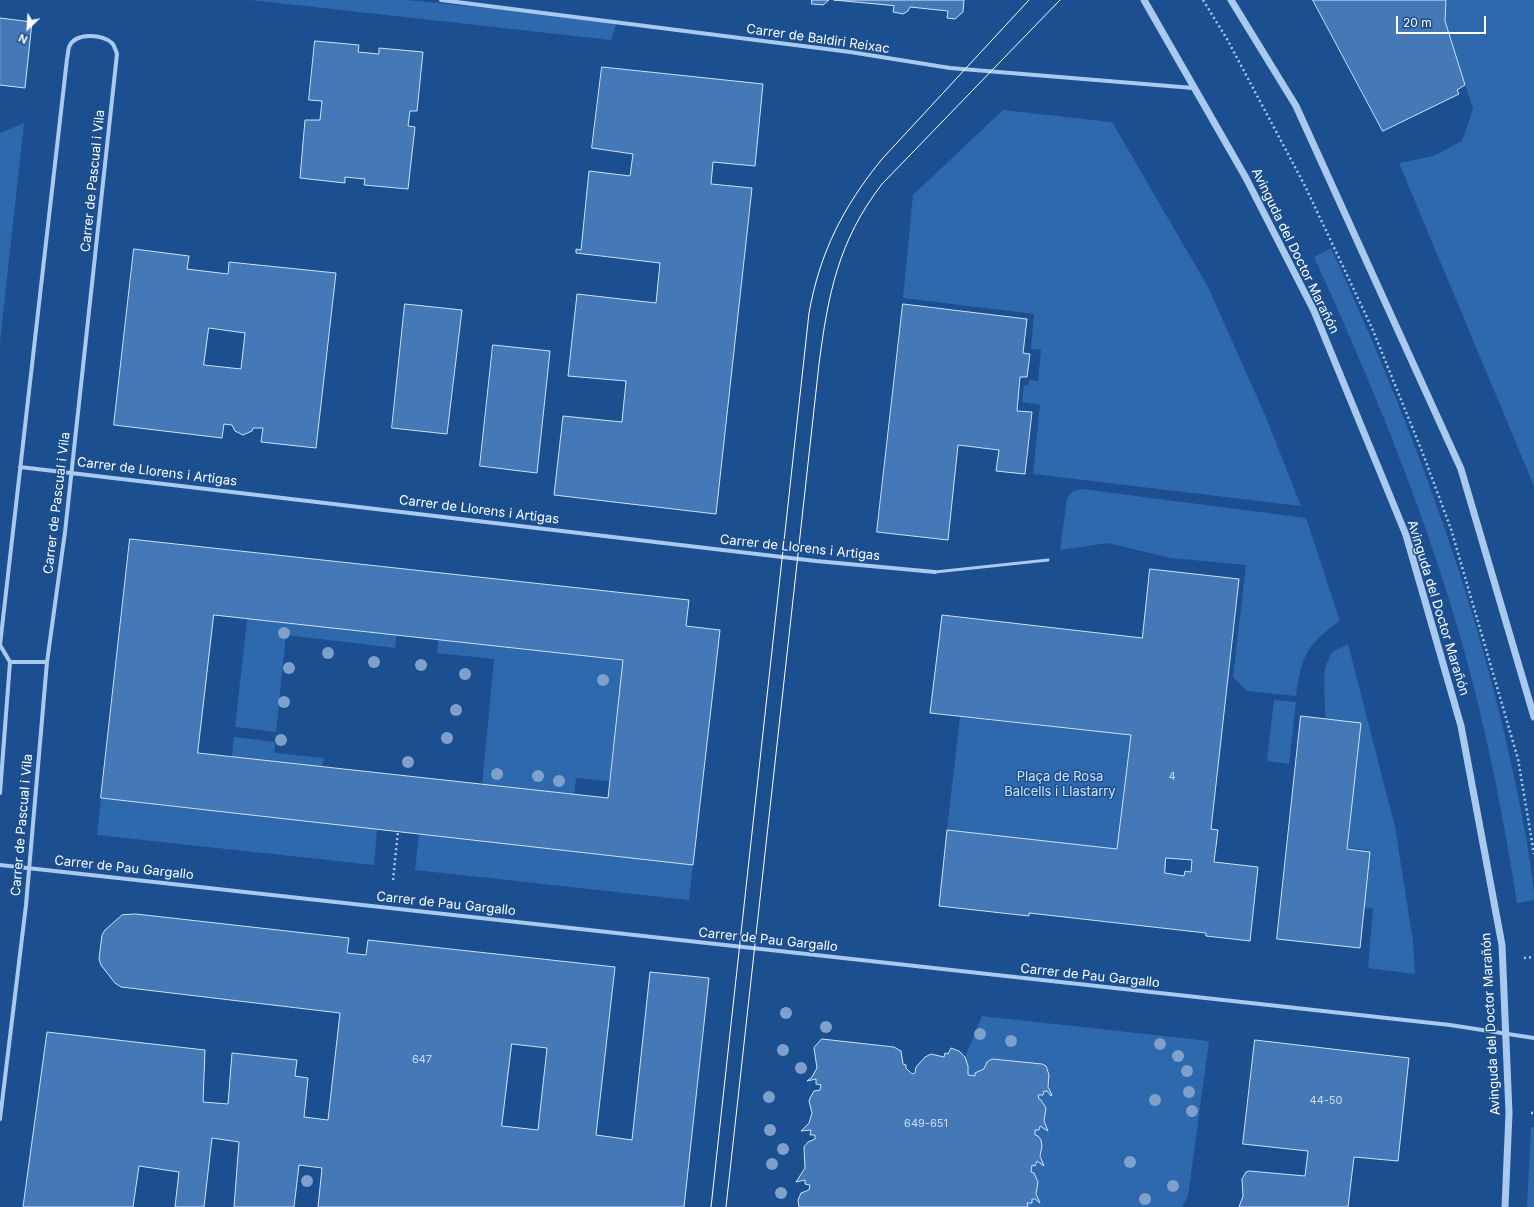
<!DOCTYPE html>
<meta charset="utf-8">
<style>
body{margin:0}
#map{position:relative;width:1534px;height:1207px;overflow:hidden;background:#1b4f8f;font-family:Inter,sans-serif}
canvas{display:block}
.north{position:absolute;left:8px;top:8px;width:40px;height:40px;-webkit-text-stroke:3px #1b4f8f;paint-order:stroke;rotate:205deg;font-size:11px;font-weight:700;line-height:16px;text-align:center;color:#fff}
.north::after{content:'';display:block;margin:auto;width:14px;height:18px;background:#fff;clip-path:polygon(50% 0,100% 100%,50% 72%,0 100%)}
.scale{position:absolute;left:1396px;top:16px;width:90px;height:18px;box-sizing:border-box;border:2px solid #fff;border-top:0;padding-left:5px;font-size:12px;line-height:14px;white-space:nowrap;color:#fff;-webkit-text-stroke:3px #1b4f8f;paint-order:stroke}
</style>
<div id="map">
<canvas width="1534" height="1207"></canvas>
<div class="north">N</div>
<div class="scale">20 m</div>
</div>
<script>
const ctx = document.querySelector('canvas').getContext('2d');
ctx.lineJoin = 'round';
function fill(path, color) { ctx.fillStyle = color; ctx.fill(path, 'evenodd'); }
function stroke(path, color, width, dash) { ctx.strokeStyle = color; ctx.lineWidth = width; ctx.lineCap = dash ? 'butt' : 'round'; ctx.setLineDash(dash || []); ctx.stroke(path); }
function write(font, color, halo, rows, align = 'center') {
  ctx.font = font + ' Inter,sans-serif'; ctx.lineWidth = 3; ctx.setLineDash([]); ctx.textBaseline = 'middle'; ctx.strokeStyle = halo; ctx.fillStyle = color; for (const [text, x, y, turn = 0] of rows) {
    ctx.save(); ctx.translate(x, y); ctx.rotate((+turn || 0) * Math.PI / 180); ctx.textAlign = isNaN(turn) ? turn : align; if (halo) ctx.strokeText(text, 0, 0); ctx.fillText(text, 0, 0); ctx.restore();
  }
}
fill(new Path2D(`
 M250 0H407L617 21 611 40Z
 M1447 0H1534V486L1399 163 1433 156 1462 141 1473 109 1445 22Z
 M1003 110 1112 122 1208 287 1265 415 1301 506 1033 474 1040 405 1022 402 1024 385 1028 386 1029 380 1038 381 1041 350 1031 349 1034 314 903 298 913 195Z
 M24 123 0 342V133Z
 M1331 248C1406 412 1471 581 1510 758 1517 790 1524 823 1529 856 1531 871 1534 885 1534 900L1517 903C1502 807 1483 712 1455 619 1418 495 1368 375 1314 257Z
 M1082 489 1306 518 1340 621C1307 644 1301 656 1296 696L1247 691 1233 677 1246 565 1171 558 1108 543 1060 550 1067 498 1072 492Z
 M248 611 397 629 395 648 286 635 276 732 235 727Z
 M439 634 624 653 609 781 576 778 574 797 482 786 494 659 437 653Z
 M1348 644 1395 827 1413 941 1415 974 1368 968 1373 908 1361 907 1368 850 1339 847 1326 736 1324 677 1325 667 1332 652Z
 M1274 700 1296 702 1289 764 1267 761Z
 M960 717 1131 735 1117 849 947 830Z
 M234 737 275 742 274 753 324 758 322 768 232 758Z
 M101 798 377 829 374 865 97 835Z
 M419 834 693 865 689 900 415 870Z
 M982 1016 1209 1041 1188 1196 1182 1207H1027V1203L1031 1202 1032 1199 1039 1202C1035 1191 1039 1184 1034 1173L1031 1172 1032 1165 1035 1166 1037 1161 1043 1165C1039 1155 1044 1145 1038 1136L1035 1135V1130H1039L1040 1126 1043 1127 1046 1108 1042 1100 1039 1099 1038 1095H1043L1044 1091H1047L1051 1096C1047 1085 1053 1070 1042 1064L992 1059 987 1062 984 1069 976 1073 975 1076 968 1075V1066L965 1057Z
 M1531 1127H1534V1207H1527Z`), '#2e69ad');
const building = new Path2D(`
 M812 0H829L823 5 812 4Z
 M834 0H964L963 12 955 19 947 18 948 11 910 7 908 11 903 14 893 12 894 6Z
 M1313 0H1446L1445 21 1465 85 1457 90 1459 94 1383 131Z
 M0 18 32 22 25 88 0 85Z
 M315 41 359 45 358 52 379 54V48L423 52 417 111H410L408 126 415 127 408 189 364 185 365 179 345 177V183L300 178 305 120H320L322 101 309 100Z
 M602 67 763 84 755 166 713 162 711 184 752 188 716 514 554 495 563 416 622 422 626 381 568 376 577 294 656 303 660 263 576 253V249L581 250 589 171 630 176 633 154 592 148Z
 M134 249 189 256 187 269 228 274 229 262 336 273 316 448 261 442 263 428H253L252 431 243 435 235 431 232 425 224 424 222 438 114 425ZM209 328 245 333 241 369 204 365Z
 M405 304 462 310 447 434 392 428Z
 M903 304 1027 319 1023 353 1030 354 1027 377H1020L1017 411 1032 412 1025 474 996 471 999 450 958 445 948 540 877 532Z
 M493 345 550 351 537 473 480 466Z
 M130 539 689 600 686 626 720 630 693 865 101 798ZM214 615 623 660 608 798 198 753Z
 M1150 569 1239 579 1211 829 1218 830 1214 862 1258 867 1250 941 1206 936V933L1029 913V916L939 906 947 830 1117 849 1131 735 930 713 942 615 1142 638ZM1166 858 1192 860 1191 872 1185 871 1184 876 1165 873Z
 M1301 716 1361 723 1347 849 1370 852 1360 948 1277 939Z
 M136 914 349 938 347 953 366 955 368 940 615 967 596 1135 632 1140 650 972 709 978 684 1207H318L322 1168 299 1165 294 1207H234L239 1142 212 1138 204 1207H175L179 1172 139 1166 133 1207H23L47 1032 205 1050 203 1102 228 1104 232 1053 297 1060 295 1076 308 1078 304 1117 328 1120 340 1013 121 987 115 983 101 965 99 959 102 935 105 930 122 915ZM512 1044 547 1048 538 1130 502 1126Z
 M822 1039 894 1047 901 1051 903 1064 906 1065V1068L912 1074 915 1073 916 1067 925 1057 931 1054 944 1057 945 1053 948 1054 951 1048 959 1051 965 1057 968 1066V1075L975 1076V1073L984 1069 987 1062 992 1059 1042 1064 1046 1066 1049 1075 1048 1087 1052 1095 1051 1096 1047 1091H1044L1043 1095H1038L1039 1099 1041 1100 1046 1108 1044 1121 1048 1131 1040 1126 1039 1130H1035V1135L1038 1136 1041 1140 1042 1146 1040 1156 1044 1166 1037 1161 1035 1166 1032 1165 1031 1172 1034 1173 1038 1182 1036 1194 1040 1203 1035 1199H1032V1203H1027L1028 1207H799L798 1200 801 1193 809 1190 810 1185 805 1184V1180L796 1182 805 1168 804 1147 808 1142 815 1139V1135H810L811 1130 801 1131 809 1123 812 1113 809 1101 811 1096 814 1091 820 1090 821 1085 816 1084V1079L807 1081 812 1077 817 1068 814 1048Z
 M1255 1040 1409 1058 1398 1161 1354 1157 1348 1207H1239L1243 1196 1242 1179 1246 1172 1249 1171 1305 1176 1308 1151 1243 1144Z`);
fill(building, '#4478b7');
stroke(building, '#cfe3fa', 1);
stroke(new Path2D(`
 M1203 0 1227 39 1305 186 1372 328 1423 454 1451 529 1518 759 1534 854
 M393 880 398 831
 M1524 958 1534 957
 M1531 1113H1534`), '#a9c9ee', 2.5, [2, 3]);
stroke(new Path2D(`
 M935 572 1048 560`), '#a9c9ee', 3);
stroke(new Path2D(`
 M441 0 850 52 950 68 1193 88
 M20 467 816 561 935 572
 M10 662H47
 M0 793 10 662 0 645 67 59C68 55 68 50 69 47 75 32 102 34 112 43 114 45 116 51 117 54L65 532 47 662 26 905 0 1119
 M0 865 1450 1025 1534 1038`), '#a9c9ee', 4);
stroke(new Path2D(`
 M1144 0 1246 178 1314 311 1406 535 1461 726 1502 945 1509 1113 1505 1207
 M1231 0 1296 106 1461 469 1534 717`), '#a9c9ee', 7);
stroke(new Path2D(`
 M711 1207 809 313C820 252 843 207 882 159L1029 0
 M726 1207 819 364C828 295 838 241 882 184L1060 0`), '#fff', 1);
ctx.fillStyle = '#7ea0ca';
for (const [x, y] of [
 [284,633],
 [328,653],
 [374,662],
 [421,665],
 [289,668],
 [465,674],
 [603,680],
 [284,702],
 [456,710],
 [447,738],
 [281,740],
 [408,762],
 [497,774],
 [538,776],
 [559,781],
 [786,1013],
 [826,1027],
 [980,1034],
 [1011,1041],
 [1160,1044],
 [783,1050],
 [1178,1056],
 [801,1068],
 [1187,1071],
 [1189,1092],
 [769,1097],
 [1155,1100],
 [1192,1111],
 [770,1130],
 [783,1149],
 [1130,1162],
 [772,1164],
 [307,1181],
 [1173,1186],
 [781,1193],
 [1145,1199]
]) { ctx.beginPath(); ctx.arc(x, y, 6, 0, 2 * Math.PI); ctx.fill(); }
write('11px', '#d0dded', null, [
 ["4",1172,777],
 ["647",422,1060],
 ["44-50",1326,1101],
 ["649-651",926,1124]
]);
write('13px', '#fff', '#1b4f8f', [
 ["Carrer de Baldiri Reixac",818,39,8],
 ["Carrer de Pascual i Vila",93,181,-84],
 ["Avinguda del Doctor Marañón",1295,251,64],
 ["Carrer de Llorens i Artigas",157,472,7],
 ["Carrer de Pascual i Vila",57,503,-83],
 ["Carrer de Llorens i Artigas",479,510,7],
 ["Carrer de Llorens i Artigas",800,548,6],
 ["Avinguda del Doctor Marañón",1438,608,73],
 ["Carrer de Pascual i Vila",22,825,-85],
 ["Carrer de Pau Gargallo",124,868,6],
 ["Carrer de Pau Gargallo",446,904,6],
 ["Carrer de Pau Gargallo",768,940,6],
 ["Carrer de Pau Gargallo",1090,976,6],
 ["Avinguda del Doctor Marañón",1491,1024,-93]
]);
write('13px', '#cfe3fa', '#1b4f8f', [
 ["Plaça de Rosa",1060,777],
 ["Balcells i Llastarry",1060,792]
]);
</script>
